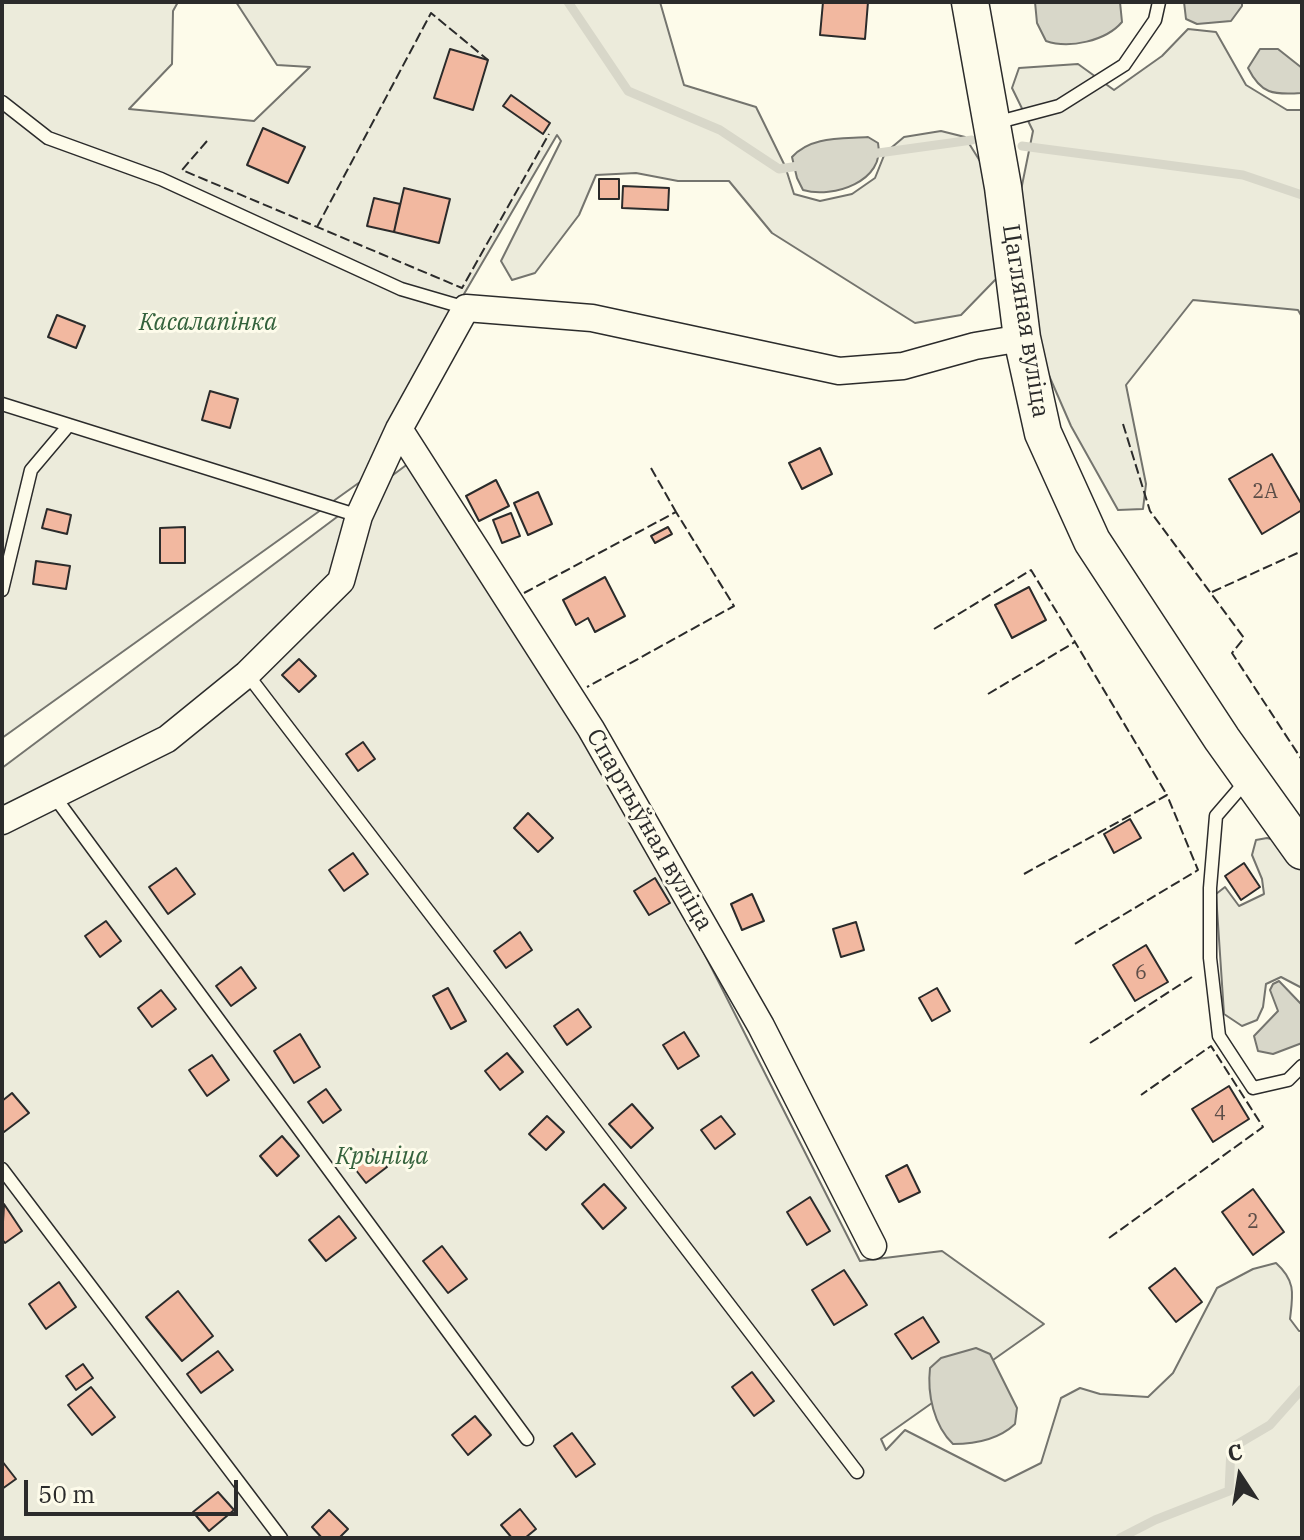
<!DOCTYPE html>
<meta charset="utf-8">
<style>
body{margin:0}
#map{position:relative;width:1304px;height:1540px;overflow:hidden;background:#fdfbea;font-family:"IBM Plex Serif",serif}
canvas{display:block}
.frame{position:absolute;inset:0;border:4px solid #2b2b2b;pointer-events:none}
.north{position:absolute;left:1200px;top:1436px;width:80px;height:80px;-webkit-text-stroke:6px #fdfbea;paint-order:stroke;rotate:348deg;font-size:22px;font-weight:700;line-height:32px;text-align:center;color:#2b2b2b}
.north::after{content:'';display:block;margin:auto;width:28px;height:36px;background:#2b2b2b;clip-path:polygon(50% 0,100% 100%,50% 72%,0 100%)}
.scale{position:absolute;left:24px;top:1480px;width:214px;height:36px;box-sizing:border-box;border:4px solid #2b2b2b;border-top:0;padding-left:10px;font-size:24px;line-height:28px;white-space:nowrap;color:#2b2b2b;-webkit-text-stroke:6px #fdfbea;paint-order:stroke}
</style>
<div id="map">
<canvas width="1304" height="1540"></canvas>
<div class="frame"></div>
<div class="north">С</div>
<div class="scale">50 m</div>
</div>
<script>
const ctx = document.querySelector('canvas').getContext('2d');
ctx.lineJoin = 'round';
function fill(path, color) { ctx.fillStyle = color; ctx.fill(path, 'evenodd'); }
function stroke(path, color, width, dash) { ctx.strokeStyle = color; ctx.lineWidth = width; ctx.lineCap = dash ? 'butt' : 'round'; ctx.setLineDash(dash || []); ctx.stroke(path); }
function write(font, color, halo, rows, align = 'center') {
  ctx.font = font + ' "IBM Plex Serif",serif'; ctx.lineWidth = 6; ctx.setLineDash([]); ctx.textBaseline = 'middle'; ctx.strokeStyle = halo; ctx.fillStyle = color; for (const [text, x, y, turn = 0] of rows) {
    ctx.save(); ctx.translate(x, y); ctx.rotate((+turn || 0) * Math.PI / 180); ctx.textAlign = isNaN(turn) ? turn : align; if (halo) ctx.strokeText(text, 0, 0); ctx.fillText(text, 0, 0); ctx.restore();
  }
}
const green = new Path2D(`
 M2 2H178L173 11 172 64 129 109 254 121 310 67 277 65 236 2H660L684 85 756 107 785 166 794 194 820 201 852 194 875 178 885 153 904 137 941 131 965 137 988 174 994 227 996 279 961 315 915 323 772 233 729 181H678L636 173 596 175 579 215 535 273 512 280 501 261 561 141 557 135 385 429 367 477 2 738Z
 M1188 29 1216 32 1246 85 1287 110H1302V317L1298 310 1193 300 1126 385 1146 484 1143 509 1118 510 1071 426 1044 364 1018 205 1033 131 1012 88 1019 68 1078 64 1114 90 1162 56Z
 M413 460 664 874 860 1261 942 1251 1044 1324 881 1439 886 1450 905 1430 1005 1481 1041 1463 1061 1398 1080 1388 1100 1394 1148 1397 1173 1373 1217 1288 1253 1269 1276 1263C1296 1281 1293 1294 1290 1319L1299 1331H1302V1538H2V768Z
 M1267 838 1283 842 1302 869V988L1281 977 1266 984 1263 1007 1257 1020 1242 1026 1224 1014 1216 894 1225 887 1239 906 1264 894 1262 879 1252 855 1256 840Z`);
fill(green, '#ecebdb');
stroke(green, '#74746e', 2);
const water = new Path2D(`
 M1035 2H1120L1122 22C1106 41 1069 49 1046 41L1037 23Z
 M1184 2H1242V6L1231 21 1197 24 1186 19Z
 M1260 49H1278L1302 68 1301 93C1273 95 1261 94 1248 68Z
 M868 137 878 143C886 181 833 199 803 190L797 178 792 157C811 136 841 139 868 137Z
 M1279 981 1302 1005V1043L1273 1054 1258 1051 1254 1036 1278 1011 1270 990 1273 984Z
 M976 1348 990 1354 1017 1408 1015 1424C998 1440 976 1444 953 1444 934 1426 927 1394 930 1368L941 1358Z`);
fill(water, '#d8d7c9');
stroke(water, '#74746e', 2);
stroke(new Path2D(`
 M568 2 628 91 720 130 779 169 805 165
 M1022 146 1243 175 1302 195
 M871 154 972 140
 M1120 1538 1155 1520 1229 1491 1231 1448 1270 1425 1302 1389`), '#d8d7c9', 9);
const building = new Path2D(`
 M823 2H868L865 39 820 35Z
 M450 49 488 60 473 110 434 98Z
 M511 95 550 123 543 134 503 106Z
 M263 128 305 147 288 183 247 165Z
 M599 179H619V199H599Z
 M623 186 669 188 668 210 622 208Z
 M404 188 450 199 439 243 394 232Z
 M374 198 400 204 394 232 367 226Z
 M57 315 85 326 76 348 48 337Z
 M210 391 238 399 230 428 202 420Z
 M820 448 832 474 802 489 789 463Z
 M1272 454 1302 505V510L1262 534 1229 479Z
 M496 480 509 506 479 521 466 496Z
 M538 492 552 524 528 535 514 503Z
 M47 509 71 515 67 534 42 528Z
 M511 513 520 536 502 543 493 520Z
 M185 527V563H160V528Z
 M668 527 672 534 655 543 651 536Z
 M36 561 70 566 66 589 33 584Z
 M605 577 625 616 595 632 588 618 576 625 563 600Z
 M1029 587 1046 620 1012 638 995 605Z
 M299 659 316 676 299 692 282 675Z
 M363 742 375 759 358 771 346 754Z
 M528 813 553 838 538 852 514 828Z
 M1130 819 1141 838 1114 853 1104 834Z
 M353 853 368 874 344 891 329 870Z
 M1244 863 1260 887 1241 900 1225 876Z
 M176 868 195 894 168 914 149 887Z
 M655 878 670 903 649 915 634 891Z
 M752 894 764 921 742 930 731 904Z
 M106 921 121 941 100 957 85 936Z
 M856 922 864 950 841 957 833 929Z
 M520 932 532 950 506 968 494 951Z
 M1146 945 1168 982 1135 1001 1113 965Z
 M241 967 256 988 231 1006 216 986Z
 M448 988 466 1021 451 1029 433 996Z
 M937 988 950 1011 932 1021 919 998Z
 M161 990 176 1009 152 1027 138 1008Z
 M578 1009 591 1027 567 1045 554 1026Z
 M684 1032 699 1056 678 1069 663 1045Z
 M300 1034 320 1067 294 1083 274 1051Z
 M507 1053 523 1072 500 1090 485 1071Z
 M212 1055 229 1080 207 1096 189 1070Z
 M1229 1086 1249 1119 1213 1142 1192 1109Z
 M326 1089 341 1110 323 1123 308 1102Z
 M12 1093 29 1113 4 1132 2 1129V1101Z
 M632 1104 653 1128 631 1148 609 1124Z
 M547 1116 564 1132 546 1150 529 1134Z
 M721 1116 735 1134 715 1149 701 1130Z
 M282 1136 299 1156 277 1176 260 1156Z
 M373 1149 387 1167 366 1183 352 1165Z
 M907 1165 920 1192 899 1202 886 1176Z
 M604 1184 626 1208 603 1229 582 1204Z
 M1253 1189 1284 1232 1253 1255 1222 1212Z
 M810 1197 830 1231 807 1245 787 1212Z
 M4 1204 22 1231 5 1243 2 1239Z
 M339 1216 356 1238 326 1261 309 1240Z
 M442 1246 467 1279 448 1293 423 1261Z
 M1175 1268 1202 1302 1176 1322 1149 1288Z
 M844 1270 867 1305 834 1325 812 1290Z
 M59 1282 76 1307 46 1329 29 1304Z
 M178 1291 213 1336 182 1361 146 1317Z
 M923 1317 939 1342 912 1359 895 1334Z
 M218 1351 233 1370 201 1393 187 1374Z
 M83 1364 93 1378 76 1390 66 1376Z
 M752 1372 774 1401 754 1416 732 1387Z
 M91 1387 115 1417 92 1435 68 1405Z
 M475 1416 491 1435 468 1455 452 1435Z
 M572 1433 595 1464 576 1477 554 1446Z
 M2 1461 16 1479 2 1489Z
 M218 1492 234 1510 209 1531 193 1512Z
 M520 1509 536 1529 525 1538H512L501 1525Z
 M329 1510 348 1529 339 1538H322L312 1527Z`);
fill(building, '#f2b8a0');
stroke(building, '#2b2b2b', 2);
const lane = new Path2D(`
 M2 102 48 138 161 179 401 289 466 308
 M995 123 1059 106 1124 65 1155 20 1159 2
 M2 404 359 516
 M2 590 31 470 69 425
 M247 674 857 1472
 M1247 780 1216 816 1210 888V958L1219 1036 1253 1088 1288 1080 1302 1066
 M54 796 527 1439
 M2 1169 281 1538`);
const street = new Path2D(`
 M399 429 591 729 761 1026 873 1246
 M2 821 167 739 247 674 341 581 359 516 399 429 466 308 592 318 839 371 903 366 975 346 1022 338`);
const secondary = new Path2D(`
 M970 2 1003 187 1022 338 1043 433 1092 541 1222 739 1302 851`);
stroke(lane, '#2b2b2b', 15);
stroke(street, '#2b2b2b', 29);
stroke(secondary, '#2b2b2b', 39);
stroke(lane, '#fdfbea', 12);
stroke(street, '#fdfbea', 26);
stroke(secondary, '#fdfbea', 36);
stroke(new Path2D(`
 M207 141 182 170 462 288 549 134
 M317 227 431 13 488 60
 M1123 424 1150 511 1244 638 1232 653 1302 760
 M651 468 676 512
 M1212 592 1302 551
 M524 593 676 512 734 606 587 687
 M934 629 1031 570 1075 642
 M988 694 1075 642 1167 795
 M1024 874 1167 795 1198 870 1073 945
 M1090 1043 1192 977
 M1109 1238 1263 1127 1211 1046 1141 1095`), '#2b2b2b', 2, [10, 4]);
write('20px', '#5d4e48', null, [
 ["2А",1265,492],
 ["6",1141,973],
 ["4",1220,1114],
 ["2",1253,1222]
]);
write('24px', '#2b2b2b', '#fdfbea', [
 ["Цагляная вуліца",1025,321,81],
 ["Спартыўная вуліца",649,830,60]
]);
write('italic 24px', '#34623c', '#fdfbea', [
 ["Касалапінка",208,323],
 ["Крыніца",382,1157]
]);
</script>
